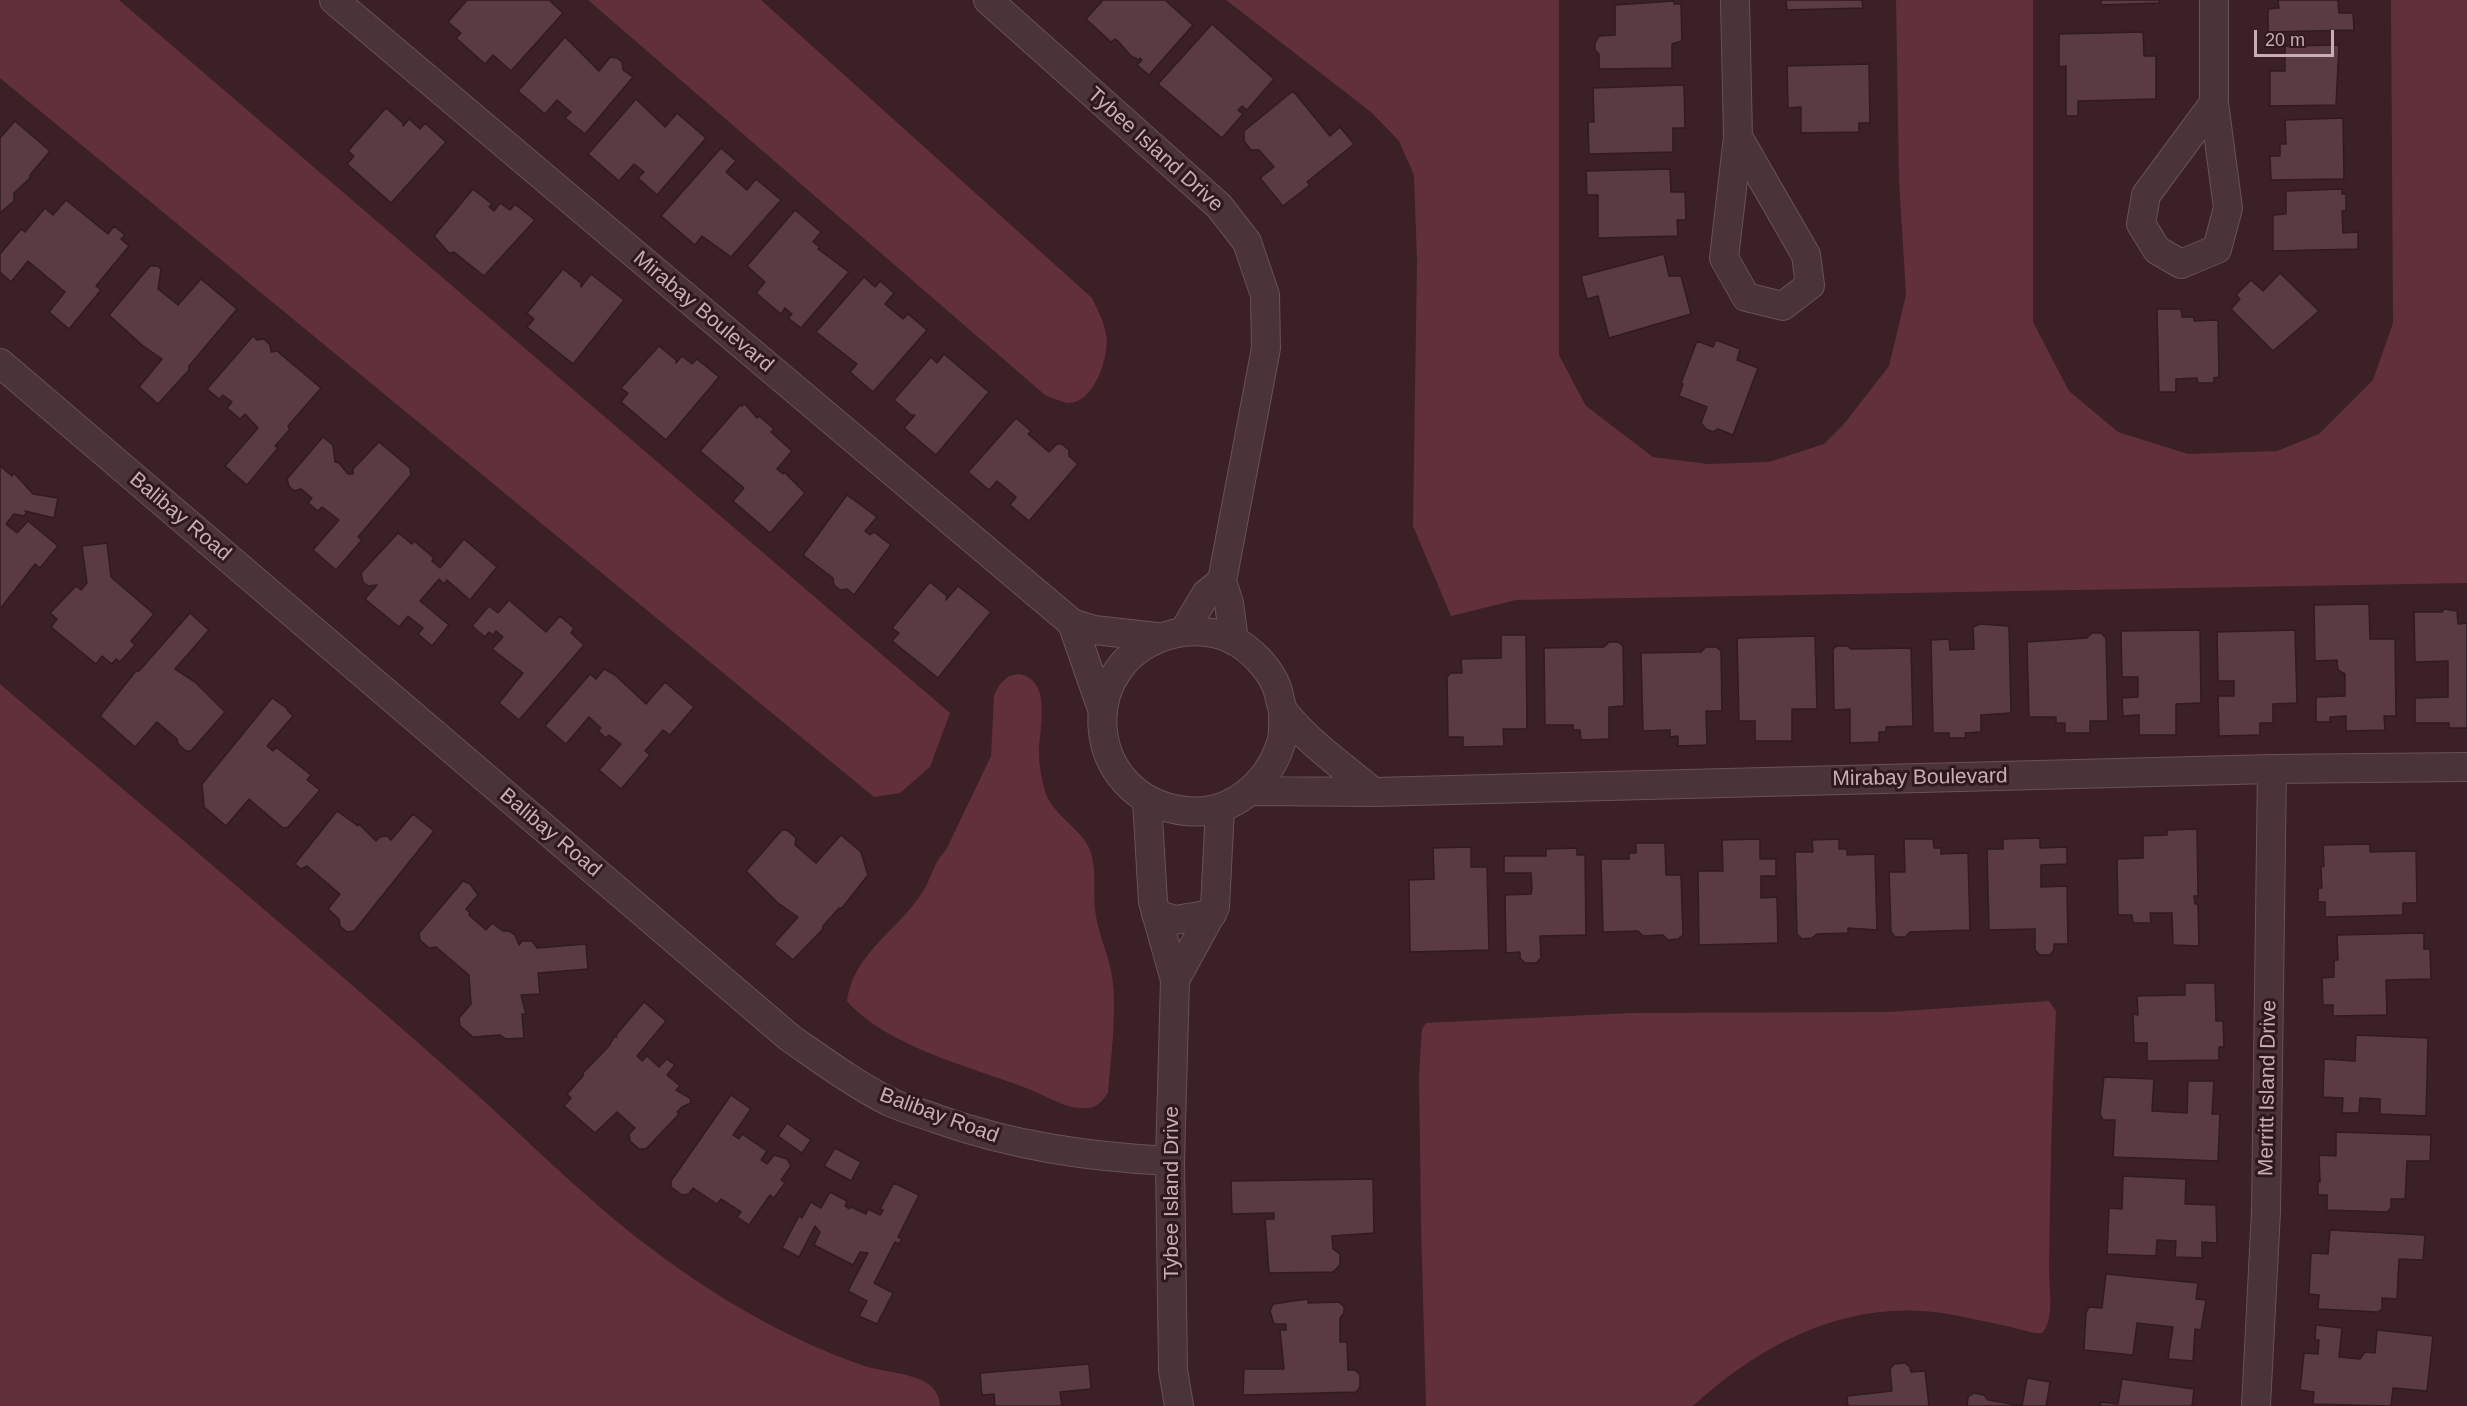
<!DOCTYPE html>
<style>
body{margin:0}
#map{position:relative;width:2467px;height:1406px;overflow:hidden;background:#3b2026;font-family:Arial,sans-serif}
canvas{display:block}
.scale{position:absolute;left:2254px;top:30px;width:80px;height:27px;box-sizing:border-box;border:3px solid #c7aeb3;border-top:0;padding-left:8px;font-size:18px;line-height:21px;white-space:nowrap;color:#c7aeb3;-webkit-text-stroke:4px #30191e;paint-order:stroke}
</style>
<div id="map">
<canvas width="2467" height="1406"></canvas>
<div class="scale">20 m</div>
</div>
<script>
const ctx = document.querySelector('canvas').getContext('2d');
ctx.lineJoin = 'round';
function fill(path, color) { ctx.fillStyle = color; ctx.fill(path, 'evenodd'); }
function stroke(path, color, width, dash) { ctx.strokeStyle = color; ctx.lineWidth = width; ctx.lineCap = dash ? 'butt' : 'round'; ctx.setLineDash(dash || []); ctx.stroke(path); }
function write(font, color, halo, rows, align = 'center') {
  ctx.font = font + ' Arial,sans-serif'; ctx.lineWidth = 6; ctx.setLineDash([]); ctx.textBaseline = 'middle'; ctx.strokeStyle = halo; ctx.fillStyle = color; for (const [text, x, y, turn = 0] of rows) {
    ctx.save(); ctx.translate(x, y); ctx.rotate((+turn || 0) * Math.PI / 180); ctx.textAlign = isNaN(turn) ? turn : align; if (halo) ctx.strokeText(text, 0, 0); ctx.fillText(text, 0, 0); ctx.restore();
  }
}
fill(new Path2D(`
 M0 0H119L950 713 930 767 900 793 874 797 0 78Z
 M588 0H761L1092 298C1097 309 1104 321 1106 334 1110 355 1095 403 1068 403 1061 402 1051 397 1045 395Z
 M1226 0H1559V355L1586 406 1653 457 1708 464 1769 462 1824 444 1844 424 1889 366 1906 295 1899 180 1896 0H2033V322L2069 391 2118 432 2188 454 2277 451 2319 434 2373 380 2393 323 2391 0H2467V583L1516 600 1451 616 1413 526 1417 260 1414 175 1399 141 1371 112Z
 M1019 674C1053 680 1039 729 1039 753 1039 765 1042 782 1046 794 1055 817 1081 828 1090 850 1097 869 1093 890 1095 909 1097 931 1107 950 1111 971 1118 1003 1111 1059 1108 1093 1102 1101 1097 1108 1087 1108 1066 1110 1045 1095 1026 1088 971 1067 886 1046 847 1001 853 954 898 930 922 893 932 878 933 863 946 850L991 756 994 695 1000 684 1009 676Z
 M0 684C155 817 313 949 466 1085 528 1140 586 1200 652 1249 715 1297 787 1339 862 1365 888 1375 939 1371 940 1406H0Z
 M2049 1001 2056 1011C2052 1097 2050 1184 2049 1270 2049 1288 2055 1319 2042 1333 2031 1334 2018 1328 2006 1326 1985 1321 1964 1317 1943 1313 1848 1299 1761 1343 1693 1406H1426L1421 1222 1419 1074 1422 1029 1426 1023 1630 1013 1889 1012Z`), '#61303b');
const building = new Path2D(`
 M467 0H549L563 13 511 71 493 55 485 64 456 38 461 33 448 22Z
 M1103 0H1165L1193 25 1149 75 1137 65 1142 60 1140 58 1139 60 1131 56 1118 41 1115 39 1111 42 1086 19Z
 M1786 0H1862L1863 8 1787 10Z
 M2101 0H2159V3L2101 5Z
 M2278 0H2338L2339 13H2353L2354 30 2268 32V9L2279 8Z
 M1674 1V4H1681L1682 41 1672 44V68L1599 69V54L1595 50V43L1599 36 1615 35V5Z
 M1212 24 1274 79 1247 110 1242 106 1238 110 1243 114 1222 138 1158 84Z
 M2143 32 2144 56H2156V99L2078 101V116H2066V66L2059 67V34Z
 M565 37 599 71 610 57 617 58 622 62 623 70 633 77 585 134 565 118 571 112 557 100 545 114 518 91Z
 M2339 45 2336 105 2270 106V71H2285V46Z
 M1869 64 1870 123H1859V132L1801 133V107L1788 108 1787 66Z
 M1684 85 1685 128H1673V152L1589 154 1588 122H1594L1593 88Z
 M1293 91 1330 136 1340 127 1354 144 1307 182 1310 185 1283 206 1260 178 1274 167 1259 150H1251L1244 141V131Z
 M636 99 665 127 677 113 706 138 657 195 638 178 644 172 634 164 619 181 588 154Z
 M386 108 403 123V126L409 119 420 129 425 123 446 142 391 203 347 164 354 156 348 151Z
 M2343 118 2344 179 2271 180 2270 156H2280V144H2286L2285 120Z
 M15 121 50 151 30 175V178L14 193V201L0 213V138Z
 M721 148 736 161 726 172 747 190 756 179 781 200 731 257 702 236 695 245 661 216Z
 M1670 169 1671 192H1685L1686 220H1677L1678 236 1598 238V195H1587L1586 171Z
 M473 189 492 204 489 207 494 211 500 203 510 210 515 204 535 220 484 276 454 252 449 253 434 236Z
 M2342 189V194H2346V211H2342L2343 233 2358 232V249L2273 251V215L2286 214V191Z
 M66 200 108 234 114 226 125 235 121 239 129 246 96 286 101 290 69 329 49 312 65 292 28 261 11 282 0 272V254L21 229 25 232 45 208 53 215Z
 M795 210 821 232 813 242 820 247 818 249 849 272 801 328 788 318 792 314 785 308 781 314 756 293 765 282 747 266Z
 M1664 254 1669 276H1681L1691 314 1609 338 1598 296 1587 299 1581 276Z
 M150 266H157L161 269 158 289 178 305 201 279 237 309 189 366V370L158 404 139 387 162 359 142 345 109 315Z
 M563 269 581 283V287L591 274 624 300 573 364 527 327 534 319 527 313Z
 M2280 273 2319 311 2273 351 2231 309 2240 299 2236 295 2251 280 2263 291Z
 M864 277 875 287 880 281 894 293 885 304 903 319 908 314 927 330 873 392 850 372 857 364 816 332Z
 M2157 309H2181L2182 317H2194V321L2218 320 2219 377 2214 378V383H2198L2197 378 2176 379V392H2159Z
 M253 336 257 340 264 339 270 345 271 352 277 351 321 388 288 426 290 429 275 446 278 448 247 485 225 466 258 428 245 414 240 419 227 408 232 402 223 395 219 399 207 389Z
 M1716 340 1740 349 1737 360 1758 368 1733 435 1718 429 1713 432 1706 429 1701 423 1707 407 1679 396 1683 384 1681 383 1697 341 1713 347Z
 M659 346 676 360V363L682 356 692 364 697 359 719 377 666 440 621 402 628 393 621 388Z
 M944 354 989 392 936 455 904 428 915 415H911L894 400 931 357 937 363Z
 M745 404 757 418 759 416 774 429 771 432 792 451 777 469 783 474 784 472 805 493 770 533 733 501 744 488 700 451 740 405 742 406Z
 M1016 418 1031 431 1028 434 1049 452 1057 444H1062L1069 450V456L1078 464 1029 521 1010 505 1016 497 997 481 989 490 968 472Z
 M323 437 333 445 335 462 339 463 348 474H353V469L379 442 410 468 411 475 358 537 362 540 336 570 313 550 339 520 322 507 318 511 308 503 312 498 301 489 294 491 289 486 287 479Z
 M0 466 12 476 14 473 33 494 58 498 54 518 25 511 27 512 24 516 14 514 6 524 17 533 28 521 58 546 40 568 35 564 0 609Z
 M847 495 877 517 865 531 870 535 874 532 891 545 854 595 847 589 840 590 834 585 833 578 803 555Z
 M398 533 412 544 414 541 434 558 432 561 440 568 464 539 497 567 470 600 447 580 444 584 439 579 420 601 449 625 432 646 418 634 423 628 408 616 399 627 365 599 377 585 368 586 363 582 361 573Z
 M107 543 111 577 154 614 131 641 135 645 120 662 116 659 112 664 102 656 96 664 51 627 57 619 50 613 76 586 81 590 87 583 82 546Z
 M930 582 947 596 946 600 958 586 991 612 938 678 892 641 899 633 892 628Z
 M509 600 546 632 560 616 574 628 571 633 584 645 519 720 499 703 523 673 492 649 503 637 496 631 493 635 489 632 485 637 472 626 489 606 498 613Z
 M2369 604 2370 639H2395L2396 716H2384L2385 730 2346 731V716L2330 717V722H2316V697L2345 696V674L2338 670 2337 660 2315 661 2314 605Z
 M2444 609 2457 611 2458 624 2467 623V728H2449V723H2415V698L2448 697V661L2415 662 2414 612H2442Z
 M190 613 209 630 175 669 195 682 225 712 191 751H186L178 744 177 739 157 722 135 747 100 716 136 671H139Z
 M1980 624 2009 626 2011 713 1981 715V732L1965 733 1966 738H1949V733H1933L1931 640 1949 639 1950 650 1974 649 1973 627Z
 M2200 630 2201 703 2176 704V735H2139V715L2123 716 2122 698 2138 697V677H2122L2121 631Z
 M2295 630 2297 703 2273 704V723H2260V735L2219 736 2218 696H2234V681H2218L2217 632Z
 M2092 633H2101L2106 638 2108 721H2090V733H2065V723H2056V717H2029L2027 642 2087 638Z
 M1501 635H1526L1527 729H1503L1504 746 1463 747V737H1448L1447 677 1451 673H1462L1461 659 1501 658Z
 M1815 636 1817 709H1792V741H1755V721H1739L1737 638Z
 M1609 642H1618L1623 646 1624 706 1609 707V739L1581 740 1580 730H1573V725H1545L1544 648 1604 647Z
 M1837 646H1847L1851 649 1911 648 1913 726 1886 727V732H1879V742L1850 743V709L1834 710 1833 649Z
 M1706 647H1716L1721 651 1722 711H1706L1707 745 1678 746V736L1670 737V730L1643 731 1641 653 1701 652Z
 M604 669 615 675 646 704 665 682 694 707 670 735 663 730 645 751 650 755 621 789 599 770 621 744 609 735 606 738 598 731 601 728 589 717 566 744 545 726 590 674 596 679Z
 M272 698 288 709 287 710 293 716 267 746 273 751 276 747 311 775 307 780 320 790 288 827 283 828 249 799 226 826 204 807 202 784Z
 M337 811 358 826 359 824 376 841 380 837 387 836 391 840 413 814 434 831 354 931 347 932 340 926 339 919 328 909 340 894 307 866 301 869 295 864Z
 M2197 829 2198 896H2194L2195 904H2198L2199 946 2173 945 2172 913H2150L2151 923H2133L2132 915H2118L2117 859 2143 858V836L2167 835V830Z
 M782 830H787L796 838 795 845 816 863 841 835 861 852 868 875 842 908H839L823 926V929L793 960 774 944 798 917 778 903 746 871Z
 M2040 838V848L2067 847V864L2041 865V887L2067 886 2068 944H2054V950L2050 955H2040L2035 950V929L1989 930 1987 849H2003V839Z
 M1760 839V859H1776V876H1761V898L1777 897 1778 943 1699 945 1698 871H1723L1722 840Z
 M1839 839V849H1847V855L1875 854 1877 930 1848 928V933L1817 934 1812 938 1802 939 1797 934 1795 852H1813L1812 840Z
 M1904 839H1933L1934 848H1941V854L1968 853 1970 930 1910 932 1905 937H1895L1891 932 1889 872H1905Z
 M1636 843H1665L1666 875H1681L1683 935 1678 939 1668 940 1663 935 1643 936 1638 931 1603 932 1601 859H1629V853H1636Z
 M2370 844V852L2416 851 2417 903H2403V915L2325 917V902H2318V888H2322L2321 867 2324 866 2323 845Z
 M1471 847V867H1487L1489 950 1410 952 1409 880 1434 879 1433 848Z
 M1577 848V855H1585L1586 935 1540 936 1541 958 1536 963H1525L1520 958V952L1506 953 1505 895 1531 894 1532 888 1531 873H1504V856H1546V849Z
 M463 881 470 884 478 895 466 909 470 913 469 915 486 930 492 923 503 931H509L515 935 519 945 522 941H532L537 948 586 944 588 969 538 973 540 994 521 995 526 1014H522L524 1038 506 1039 500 1035 473 1037 460 1026 459 1018 471 1004 469 975 436 947 429 948 420 940 419 933Z
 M2424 933V949H2430L2431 979 2386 980 2387 1015 2333 1016V1005H2323L2322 978 2334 977V960H2338L2337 935Z
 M2185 983H2215L2216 1021H2223L2224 1047H2219V1060L2147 1061V1043H2134L2133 1014 2138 1015 2137 996 2185 995Z
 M644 1002 666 1021 637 1056 642 1061 647 1056 659 1067 667 1059 675 1065 667 1075 680 1086 676 1090 690 1098 691 1103 682 1107 677 1112 679 1114 646 1149H639L630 1141 629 1134 635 1128 617 1112 595 1133 564 1106 571 1098 567 1094 583 1076V1073L609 1046 614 1037H617L616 1035Z
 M2356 1035 2428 1038 2426 1116 2380 1114V1099L2360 1098 2359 1113H2342L2343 1098 2323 1097 2324 1059 2355 1061Z
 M2104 1077 2154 1079 2152 1111 2187 1113 2188 1081H2214L2212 1114H2220L2218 1161 2113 1157 2115 1120H2103L2100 1114Z
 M731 1095 751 1109 733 1135 739 1139 742 1134 767 1151 761 1160 767 1164 774 1155 787 1159 791 1166 781 1180 785 1183 774 1198 770 1195 749 1225 737 1217 741 1212 721 1199 717 1204 693 1188 689 1194 682 1195 671 1187V1181Z
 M787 1123 811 1140 802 1153 778 1136Z
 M2336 1132 2431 1135 2430 1161H2407L2405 1199H2391V1208L2387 1212 2327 1210V1195H2318V1182H2320L2319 1155 2336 1156Z
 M835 1148 861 1162 851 1181 824 1166Z
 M2123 1176 2186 1179 2185 1204 2216 1205 2217 1243 2202 1242V1258L2175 1257 2176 1241 2157 1240 2156 1256 2107 1254 2109 1208 2122 1209Z
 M1373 1179 1374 1233 1332 1236 1333 1249 1340 1254V1265L1333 1272 1269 1273 1265 1219H1274V1213L1232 1214 1231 1181Z
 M894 1183 919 1195 898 1237 902 1239 899 1244 895 1242 874 1283 893 1293 877 1324 859 1316 867 1301 848 1291 868 1253 860 1252 853 1265 814 1245 820 1232 815 1226 799 1257 782 1248 799 1216 802 1218 811 1202 821 1208 830 1192 847 1201 845 1206 849 1209 851 1207 866 1214 868 1209 880 1215 883 1210 880 1209Z
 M2330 1230 2425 1235 2423 1260 2399 1259 2397 1299 2382 1298V1309L2378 1312 2318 1309 2319 1295 2309 1294 2311 1253 2328 1254Z
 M2106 1274 2198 1283 2196 1299 2206 1300 2201 1330 2195 1329 2193 1361 2168 1359 2173 1327 2137 1323 2133 1355 2084 1350 2086 1313 2089 1307 2102 1308Z
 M1308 1299V1303L1339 1302 1344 1307V1313L1340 1318V1342H1347L1348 1370H1355L1360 1375V1387L1356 1392 1243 1395 1244 1369H1284L1280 1330H1286V1324H1274L1270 1311 1273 1304Z
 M2316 1325 2342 1328 2339 1357 2360 1359 2365 1352 2375 1353 2377 1330 2433 1336 2427 1391 2393 1388 2391 1406 2313 1404 2314 1392 2300 1390 2304 1353 2318 1354 2319 1340H2315Z
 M1905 1363 1910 1367 1911 1372 1925 1371 1929 1406H1848L1847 1396 1892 1391 1890 1369 1894 1364Z
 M1089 1364 1091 1389 1060 1392 1062 1406H995L994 1394 982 1395 980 1373Z
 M2027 1378 2050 1382 2046 1406H1967L1968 1397 1974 1393 1984 1395 1988 1400 2022 1406Z
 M2122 1379 2194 1389 2192 1406H2100L2101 1402 2118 1404Z`);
fill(building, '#5b3b42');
stroke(building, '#321b20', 1.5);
const minor = new Path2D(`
 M334 0 1072 623 1094 630 1157 637
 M988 0 1219 206 1247 242 1265 295 1266 348 1222 581 1229 603 1234 641
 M1735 0 1738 137 1724 258 1746 297 1783 306 1810 285 1806 255 1738 137
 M2214 0V103L2228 208 2217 249 2181 264 2157 250 2141 224 2146 195 2214 103
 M0 363 790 1038C822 1060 854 1084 890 1102 905 1109 921 1113 937 1119 1013 1146 1089 1157 1170 1161
 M1072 623 1102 709
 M1184 631 1206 594 1222 581
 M1283 711C1283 721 1284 734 1281 743 1268 784 1231 816 1186 811 1082 800 1072 659 1173 634 1193 629 1217 631 1235 641 1251 650 1267 666 1275 683 1280 692 1279 705 1285 713 1309 743 1344 767 1373 792
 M1251 791 1373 792 2272 769 2467 767
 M1147 800 1153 902 1175 980 1170 1161 1173 1370 1179 1406
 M1156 914 1175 920 1212 914
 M1175 980 1215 907 1220 808
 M2256 1406 2266 1211 2272 769`);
stroke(minor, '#695156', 30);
stroke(minor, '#4b3439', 28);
write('21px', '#c7aeb3', '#30191e', [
 ["Tybee Island Drive",1155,150,42],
 ["Mirabay Boulevard",703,312,40],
 ["Balibay Road",180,517,40],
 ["Mirabay Boulevard",1920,778,-1],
 ["Balibay Road",550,833,40],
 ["Merritt Island Drive",2268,1088,-89],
 ["Balibay Road",939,1116,20],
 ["Tybee Island Drive",1172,1193,-90]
]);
</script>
